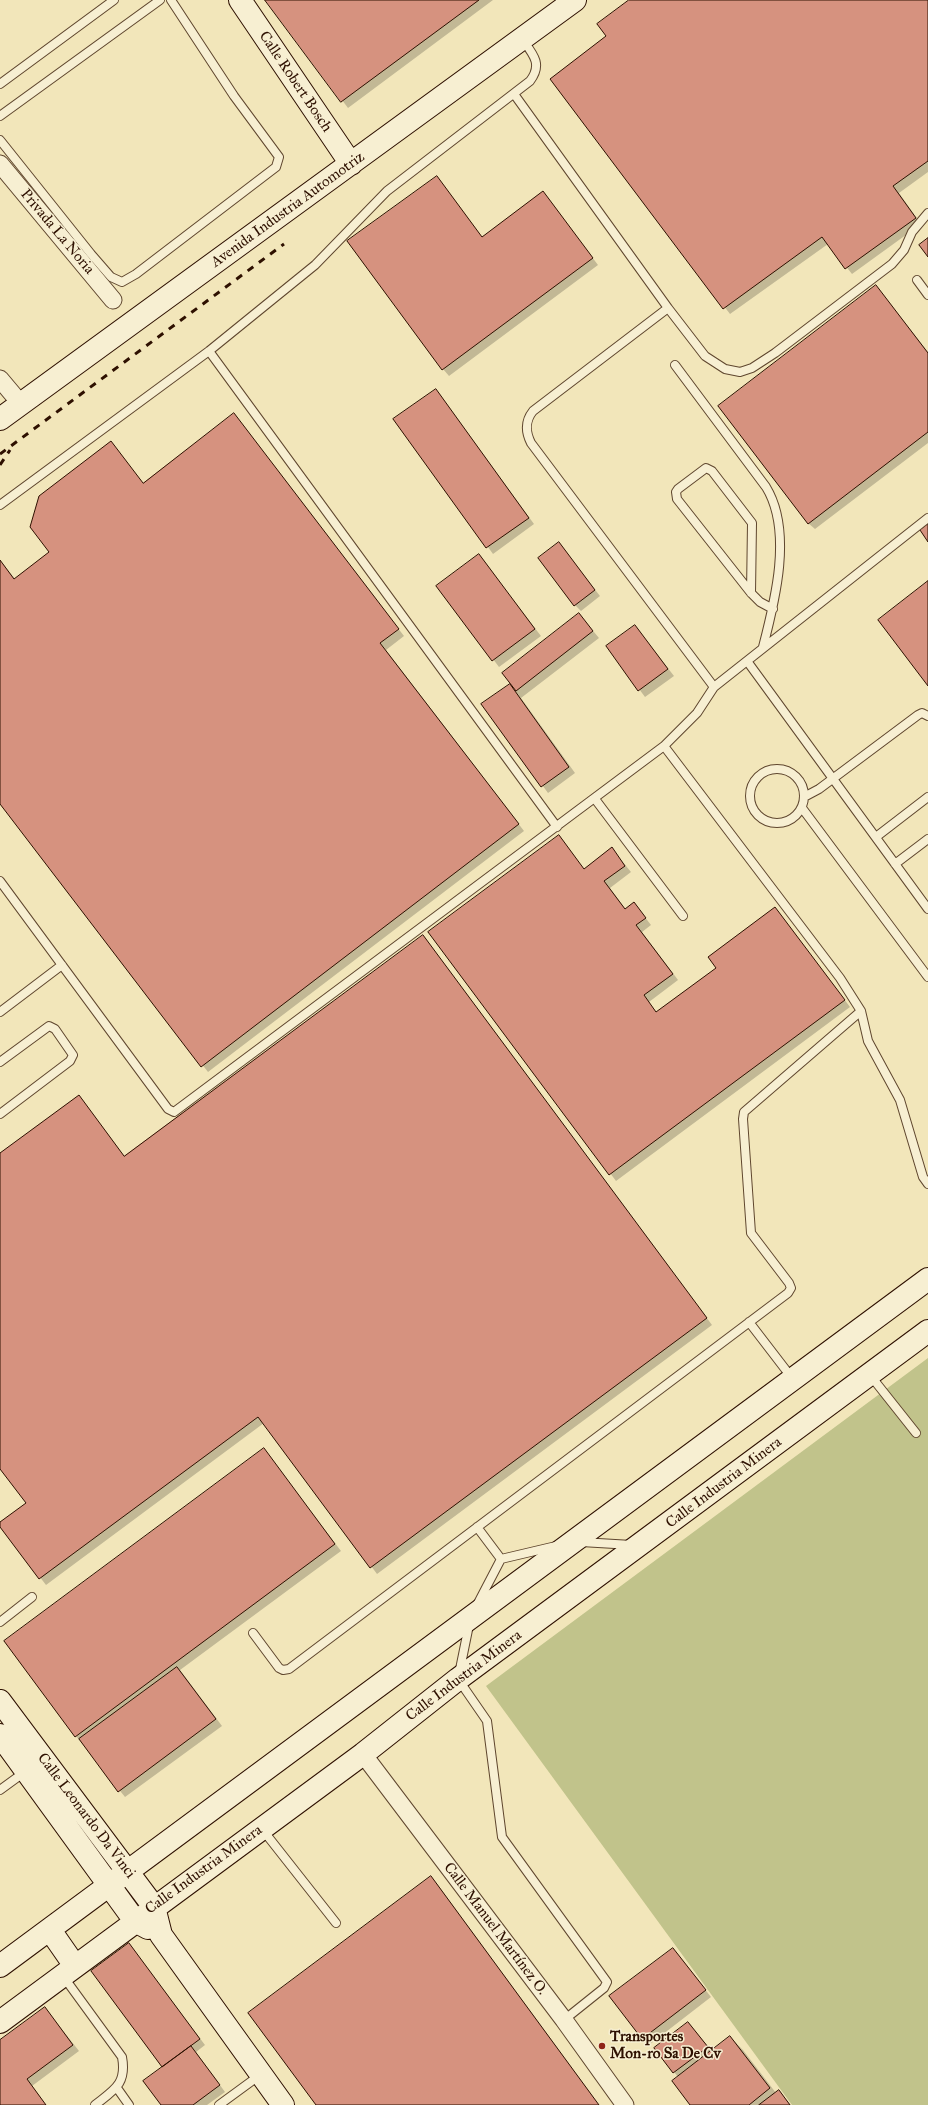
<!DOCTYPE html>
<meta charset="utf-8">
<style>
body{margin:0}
canvas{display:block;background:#f2e6ba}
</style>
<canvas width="928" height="2105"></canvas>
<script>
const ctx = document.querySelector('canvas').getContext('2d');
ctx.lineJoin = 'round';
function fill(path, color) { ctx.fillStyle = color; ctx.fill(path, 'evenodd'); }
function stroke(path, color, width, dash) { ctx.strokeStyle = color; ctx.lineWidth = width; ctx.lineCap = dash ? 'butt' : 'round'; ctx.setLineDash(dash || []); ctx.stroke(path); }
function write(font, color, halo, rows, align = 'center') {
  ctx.font = font + ' "IM FELL Great Primer",serif'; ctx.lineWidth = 3; ctx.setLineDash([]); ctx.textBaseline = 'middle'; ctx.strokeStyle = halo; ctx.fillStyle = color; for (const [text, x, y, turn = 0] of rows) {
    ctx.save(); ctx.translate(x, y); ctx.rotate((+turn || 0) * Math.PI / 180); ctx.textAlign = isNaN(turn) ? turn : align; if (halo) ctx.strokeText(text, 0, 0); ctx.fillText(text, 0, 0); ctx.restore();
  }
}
fill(new Path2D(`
 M928 1358V2105H792L486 1686Z`), '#c1c38b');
fill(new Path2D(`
 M267 0H493L348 108Z
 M630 0H928V172L899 193 921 224 852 274 828 244 730 314 551 79 607 37Z
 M436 177 482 237 543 192 598 265 449 376 443 369Z
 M876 286 928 352V443L815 529 808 523Z
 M436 390 534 524 493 554 395 419Z
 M234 415 404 636 386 650 524 831 208 1072 0 802V560L15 579Z
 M559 544 600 596 581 611 575 605Z
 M479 556 541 636 499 667 438 586Z
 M579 614 599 638 521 698 575 773 548 793 483 704 511 684Z
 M635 626 674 676 645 697 607 646Z
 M558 836 584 869 612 849 631 872 610 888 626 910 634 903 651 925 642 932 678 980 649 1002 657 1013 718 968 775 908 850 1007 616 1181 430 932Z
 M423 937 712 1325 377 1574 264 1423 46 1585 0 1525 27 1504 0 1467V1155L79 1096 125 1157Z
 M264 1450 341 1551 180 1670 222 1726 125 1797 76 1736 6 1641Z
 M431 1878 437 1884 599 2105H317Z
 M129 1944 205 2045 196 2052 225 2092 207 2105H162L164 2067Z
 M673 1949 711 1997 649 2045 611 1997Z
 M45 2008 79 2051 32 2086 46 2105H0V2042Z
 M688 2023 712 2051 730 2037 743 2050 776 2093 779 2091 791 2105H692L678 2077 655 2048Z`), '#0003');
const building = new Path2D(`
 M265 0H479L341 102Z
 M629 0H928V161L893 186 916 218 845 269 822 237 723 309 550 79 606 36 597 24Z
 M437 176 482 237 543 191 593 258 442 370 347 241Z
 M928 238V257L919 245Z
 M876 285 928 353V432L808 524 718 406Z
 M436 389 529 518 486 548 393 419Z
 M234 413 399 629 380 643 519 824 201 1067 0 804V560L14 579 49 552 30 527 39 496 111 441 143 483Z
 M928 524V542L920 530Z
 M559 542 595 590 574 606 538 558Z
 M479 554 535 629 492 661 436 586Z
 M928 581V686L878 620Z
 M579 613 593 631 516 691 502 673Z
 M635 625 668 669 638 691 606 646Z
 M510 684 569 767 541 787 481 704Z
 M559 835 584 869 612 847 625 866 604 881 625 909 634 902 646 918 636 925 673 974 644 995 656 1012 716 968 708 957 775 907 845 1000 609 1175 428 932Z
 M423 935 707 1318 370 1568 258 1417 39 1579 0 1527V1522L26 1503 0 1469V1153L79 1095 124 1156Z
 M264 1448 335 1544 75 1737 4 1641Z
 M177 1667 216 1719 118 1792 79 1739Z
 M431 1876 599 2105H316L248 2013Z
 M129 1943 200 2039 162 2067 91 1971Z
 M673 1948 706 1990 642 2039 609 1996Z
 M45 2007 73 2045 27 2079 46 2105H0V2040Z
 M688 2022 708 2047 673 2073 654 2048Z
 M730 2036 770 2088 749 2105H690L672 2081Z
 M191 2046 220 2085 193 2105H161L143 2081Z
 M779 2090 790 2105H759Z`);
fill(building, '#d6927f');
stroke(building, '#2e1000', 1);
const service = new Path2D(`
 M0 84 114 0
 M514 94 668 308 533 411C525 421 525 431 531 443L714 687
 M0 116 160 0
 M0 140 91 254 111 277 122 282 136 274 276 167 279 157 234 96 171 0
 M917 280 928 295
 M668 308 705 356 725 369 740 372 752 368 775 353 892 264 904 250 912 232 928 213
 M209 351 557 827
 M675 365 766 487C793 531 775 601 763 647
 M0 505 209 351 315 265 387 191 530 81C543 64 533 54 522 39
 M751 593 752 523 712 471 706 468 678 489 676 492 677 499 751 593 760 602 773 609
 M747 661 928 909
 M664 746 840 978 861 1011 868 1041 900 1100 923 1177 928 1184
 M750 796a27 27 0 1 1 54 0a27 27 0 1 1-54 0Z
 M804 797 819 789 918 715 922 713 928 716
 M595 799 683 916
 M802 808 928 977
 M876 837 928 797
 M895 864 928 839
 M0 881 168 1109 174 1112 664 746 697 713 714 687 928 518
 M0 1012 62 965
 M0 1062 49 1026 55 1029 73 1055 70 1061 0 1114
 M749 1322 792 1378
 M870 1375 916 1433
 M477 1527 501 1559
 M581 1542 632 1545
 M477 1605 501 1559 556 1546
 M0 1622 32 1597
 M469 1625 458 1679 487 1721 502 1837 607 1982 604 1988 564 2020
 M253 1633 279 1668 283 1670 289 1669 788 1293 791 1288 789 1283 751 1233 743 1119 744 1112 861 1011
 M0 1790 26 1771
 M262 1829 336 1923
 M63 1976 122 2057C127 2084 114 2090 95 2105
 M117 2088 129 2105
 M219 2105 260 2075`);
const minor = new Path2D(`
 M0 164 113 300
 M0 379 21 404
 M363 1754 564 2020 625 2105`);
const secondary = new Path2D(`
 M240 0 351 164
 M0 419 575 0
 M0 1701 154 1907 161 1935 283 2105
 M0 1735 135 1921 148 1928
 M50 1930 75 1966
 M0 1966 928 1279
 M0 2022 363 1754 458 1679 928 1331`);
stroke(service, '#5f462e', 10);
stroke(minor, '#5f462e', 19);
stroke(secondary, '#2e1000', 24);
stroke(service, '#f7efd2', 8);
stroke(minor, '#f7efd2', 17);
stroke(secondary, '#f7efd2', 22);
stroke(new Path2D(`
 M0 454 284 244
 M0 465 10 450`), '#2e1000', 3, [7, 7]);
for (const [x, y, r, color] of [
 [602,2046,4,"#8f2418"]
]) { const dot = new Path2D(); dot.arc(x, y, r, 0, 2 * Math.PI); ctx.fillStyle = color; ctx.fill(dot); stroke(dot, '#f7efd2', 1.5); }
write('15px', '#2e1000', '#f7efd2', [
 ["Calle Robert Bosch",295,82,56],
 ["Avenida Industria Automotriz",288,210,-36],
 ["Privada La Noria",57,232,50],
 ["Calle Industria Minera",724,1483,-37],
 ["Calle Industria Minera",464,1676,-37],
 ["Calle Leonardo Da Vinci",86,1816,53],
 ["Calle Industria Minera",204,1870,-36],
 ["Calle Manuel Martínez O.",495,1929,53]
]);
write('bold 15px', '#2e1000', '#f7efd2', [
 ["Transportes",610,2037],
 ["Mon-ro Sa De Cv",610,2054]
], 'left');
</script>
